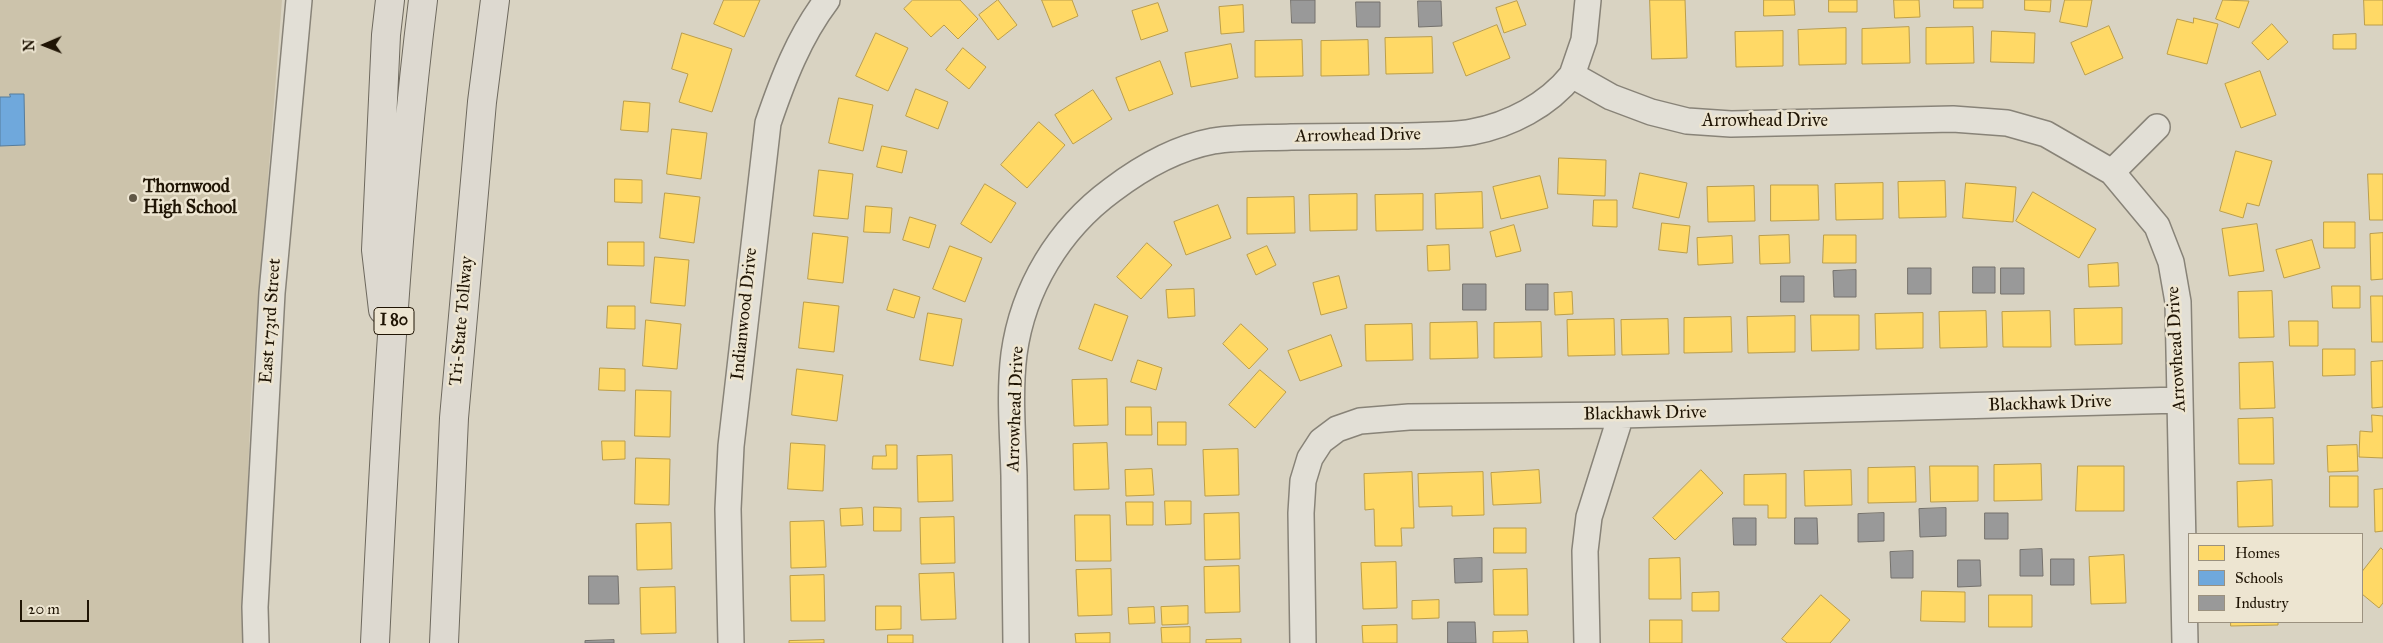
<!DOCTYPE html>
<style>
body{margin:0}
#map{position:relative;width:2383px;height:643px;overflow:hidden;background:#d9d3c2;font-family:"IM FELL Great Primer",serif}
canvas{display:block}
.legend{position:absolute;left:2188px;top:533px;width:175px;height:90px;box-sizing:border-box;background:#ede5d1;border:1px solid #9b917f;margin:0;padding:6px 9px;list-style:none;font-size:15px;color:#1f1404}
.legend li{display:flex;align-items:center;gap:10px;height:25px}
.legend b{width:25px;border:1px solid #9b917f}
.north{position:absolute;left:20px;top:20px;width:50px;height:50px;-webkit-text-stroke:4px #ede5d1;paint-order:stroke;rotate:269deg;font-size:14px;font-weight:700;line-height:20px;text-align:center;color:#1f1404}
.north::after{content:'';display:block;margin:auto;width:18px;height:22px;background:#1f1404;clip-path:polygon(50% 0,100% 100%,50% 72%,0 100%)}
.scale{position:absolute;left:20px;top:600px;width:69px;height:22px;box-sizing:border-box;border:2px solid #1f1404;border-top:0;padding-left:6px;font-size:15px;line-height:18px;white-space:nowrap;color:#1f1404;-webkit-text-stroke:4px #ede5d1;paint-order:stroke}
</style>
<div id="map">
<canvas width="2383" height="643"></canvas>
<ul class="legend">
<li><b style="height:14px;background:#ffd966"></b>Homes</li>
<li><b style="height:14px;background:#6fa8dc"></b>Schools</li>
<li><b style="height:14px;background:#999"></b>Industry</li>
</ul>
<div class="north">N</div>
<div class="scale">20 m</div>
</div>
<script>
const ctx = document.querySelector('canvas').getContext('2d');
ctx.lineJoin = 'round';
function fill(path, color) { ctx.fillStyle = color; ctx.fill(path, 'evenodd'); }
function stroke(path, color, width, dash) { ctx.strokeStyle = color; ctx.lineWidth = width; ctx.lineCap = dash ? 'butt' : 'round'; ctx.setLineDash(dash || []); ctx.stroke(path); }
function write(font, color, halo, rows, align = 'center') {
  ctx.font = font + ' "IM FELL Great Primer",serif'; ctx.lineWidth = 5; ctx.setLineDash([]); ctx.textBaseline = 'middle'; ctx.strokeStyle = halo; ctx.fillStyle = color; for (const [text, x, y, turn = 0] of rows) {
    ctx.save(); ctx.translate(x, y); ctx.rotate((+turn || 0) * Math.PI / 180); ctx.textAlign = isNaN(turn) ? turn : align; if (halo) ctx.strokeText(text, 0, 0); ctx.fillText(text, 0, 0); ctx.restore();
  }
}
fill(new Path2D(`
 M0 0H282L251 397 242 643H0Z`), '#ccc3ab');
const homes = new Path2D(`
 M724 0H760L744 37 714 24Z
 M913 0H960L978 19 958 39 944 25 931 37 904 9Z
 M998 0 1017 25 998 40 979 15Z
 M1042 0H1072L1078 16 1053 27Z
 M1650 0H1685L1687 58 1652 59Z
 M1764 0H1794L1795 15 1764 16Z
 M1829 0H1857V12H1829Z
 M1894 0H1919L1920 17 1895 18Z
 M1954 0H1983V8H1954Z
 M2025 0H2051L2050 12 2025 10Z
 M2065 0H2092L2087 27 2060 22Z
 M2223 0 2249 1 2239 28 2216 19Z
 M2364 0H2383V25H2365Z
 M1517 1 1526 25 1504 33 1496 8Z
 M1158 3 1168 31 1141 40 1132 11Z
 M1243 5 1244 32 1221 34 1219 7Z
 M2194 18 2218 24 2207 64 2167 54 2177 19 2193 23Z
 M2272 24 2288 42 2268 60 2252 43Z
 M1497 25 1510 58 1466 76 1453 43Z
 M2109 26 2123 58 2085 75 2071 43Z
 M1909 27 1910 63 1862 64V29Z
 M1973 27 1974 63 1926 64V28Z
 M1846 28V64L1799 65 1798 30Z
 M1783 31V66L1736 67 1735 32Z
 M1992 31 2035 33 2034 63 1991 62Z
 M682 33 732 49 712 112 679 102 688 74 672 69Z
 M876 33 908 48 888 91 856 76Z
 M2356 34V49H2333V35Z
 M1432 37 1433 73 1386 74 1385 38Z
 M1302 40 1303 76 1255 77V41Z
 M1368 40 1369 75 1321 76V41Z
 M1231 44 1238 78 1191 87 1185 53Z
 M963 48 986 67 969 89 946 70Z
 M1160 61 1173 94 1129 111 1116 78Z
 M2260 71 2276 115 2241 128 2225 84Z
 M916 89 948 102 938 129 906 116Z
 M1093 90 1112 119 1073 144 1055 115Z
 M839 98 873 105 863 151 829 143Z
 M624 101 650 103 648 132 621 130Z
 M1039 122 1065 145 1027 188 1001 165Z
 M672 129 707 133 701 179 667 174Z
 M882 146 907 151 902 173 877 167Z
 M2236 151 2272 161 2259 206 2247 203 2243 218 2220 211Z
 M1559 158 1606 160 1605 196 1558 194Z
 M819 170 853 174 848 219 814 216Z
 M1640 173 1687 183 1679 218 1633 208Z
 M2368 174H2383V220H2370Z
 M1540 176 1548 208 1501 219 1493 187Z
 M615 179 642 180V203L615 202Z
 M1945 181 1946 217 1899 218 1898 182Z
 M1883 183V219L1836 220 1835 184Z
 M1966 183 2016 187 2013 222 1963 218Z
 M985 184 1016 203 991 243 961 224Z
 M1771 185H1818L1819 220 1771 221Z
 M1754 186 1755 221 1708 222 1707 187Z
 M1482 192 1483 228 1436 229 1435 194Z
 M2033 192 2096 229 2079 258 2016 221Z
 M665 193 700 197 694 243 660 238Z
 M1357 194V230L1310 231 1309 195Z
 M1423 194V230L1376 231 1375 195Z
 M1294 197 1295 233 1247 234V198Z
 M1594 200H1617V227L1593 226Z
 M1218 205 1231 238 1186 255 1174 222Z
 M866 206 892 208 890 233 864 232Z
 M910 217 936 225 929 248 903 240Z
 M2324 222H2355V248H2324Z
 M1662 223 1690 226 1687 253 1659 250Z
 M2257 224 2264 271 2229 276 2222 229Z
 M1514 225 1521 251 1496 257 1490 232Z
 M813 233 848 237 843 283 808 279Z
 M2383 233V279L2371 280 2370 234Z
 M1789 235 1790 263 1760 264 1759 236Z
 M1824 235H1856V263H1823Z
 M1732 236 1733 263 1698 265 1697 238Z
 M2312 240 2320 268 2284 278 2276 250Z
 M608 242H644V266L608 265Z
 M1147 243 1172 265 1141 299 1117 277Z
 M1449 245 1450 270 1428 271 1427 246Z
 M950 246 982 258 965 302 933 289Z
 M1267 246 1276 265 1256 275 1247 255Z
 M655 257 689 260 685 306 651 303Z
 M2118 263 2119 286 2089 287 2088 265Z
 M1339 276 1347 308 1321 315 1313 283Z
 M2332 286H2360V308H2333Z
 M894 289 920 297 914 318 887 310Z
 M1194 289 1195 316 1168 318 1166 290Z
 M2272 291 2274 337 2239 338 2238 292Z
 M1572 292 1573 314 1555 315 1554 293Z
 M2371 296H2383V342H2372Z
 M804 302 839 306 834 352 799 348Z
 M1095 304 1128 316 1112 361 1079 349Z
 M608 306H635V329L607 328Z
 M2122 308V344L2075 345 2074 309Z
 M1986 311 1987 347 1940 348 1939 312Z
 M2050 311 2051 347H2003L2002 312Z
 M928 313 962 319 953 366 920 360Z
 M1923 313V348L1876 349 1875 314Z
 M1811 315H1859V350L1812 351Z
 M1795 316V352L1748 353 1747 317Z
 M1731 317 1732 352 1684 353V318Z
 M1614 319 1615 355 1568 356 1567 320Z
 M1668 319 1669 354 1622 355 1621 320Z
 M646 320 681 324 677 369 643 366Z
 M2289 321H2318V346H2290Z
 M1477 322 1478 358 1430 359V323Z
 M1541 322 1542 357 1494 358V323Z
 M1241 324 1268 349 1249 369 1223 344Z
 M1412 324 1413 360 1366 361 1365 325Z
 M1331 335 1342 366 1300 381 1288 351Z
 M2323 349H2355V375L2323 376Z
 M1138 360 1162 368 1156 390 1131 382Z
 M2383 361V407L2372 408 2371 362Z
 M2273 362 2275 408 2240 409 2239 363Z
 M600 368 625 369V391L599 390Z
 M797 369 843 375 837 421 792 415Z
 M1260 370 1286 392 1255 428 1229 405Z
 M1107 379 1108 425 1074 426 1072 380Z
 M636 390 671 391 670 437 635 436Z
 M1126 407H1151L1152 435H1126Z
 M2372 415 2383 416V458L2359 457 2360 431 2372 432Z
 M2273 418 2274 464H2239L2238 419Z
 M1158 422H1186V445H1158Z
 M602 441H625V459L603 460Z
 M791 443 825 445 823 491 788 489Z
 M1107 443 1109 489 1074 490 1073 444Z
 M886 445H897V469H872L873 456H886Z
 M2357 445 2358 471 2328 472 2327 446Z
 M1238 449 1239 495 1205 496 1203 450Z
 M952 455 953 501 918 502 917 456Z
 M636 458 670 459 669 505 635 504Z
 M2041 464 2042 500 1994 501V465Z
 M1930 466H1978V501L1931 502Z
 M2078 466H2124V511H2076Z
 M1915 467 1916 502 1868 503V468Z
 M1152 469 1154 495 1126 496 1125 470Z
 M1539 470 1541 503 1493 505 1491 473Z
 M1701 470 1723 493 1675 540 1653 518Z
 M1851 470 1852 505 1805 506 1804 471Z
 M1412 472 1414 528H1401L1402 546H1375L1374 509 1365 510 1364 474Z
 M1483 472 1484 515 1452 516V506L1419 507 1418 474Z
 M1786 474V518H1768V505H1744V475Z
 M2330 476H2358V507H2330Z
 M2272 480 2273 526 2238 527 2237 482Z
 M2383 489V531L2375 532 2374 490Z
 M1165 501H1191V524L1166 525Z
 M1126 502H1153V525H1127Z
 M874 507 901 508V531H874Z
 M862 508 863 525 841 526 840 509Z
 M1239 513 1240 559 1205 560 1204 514Z
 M1075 515H1110L1111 561H1076Z
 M954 517 955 563 921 564 920 518Z
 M824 521 826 567 791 568 790 522Z
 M671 523 672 569 637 570 636 524Z
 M1494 528H1526V553H1494Z
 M2381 548 2383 550V603L2379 608 2362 594V572Z
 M2124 555 2126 603 2091 604 2089 557Z
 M1680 558 1681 599H1649V559Z
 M1396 562 1397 608 1363 609 1361 563Z
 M1239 566 1240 612 1205 613 1204 567Z
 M1111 569 1112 615 1078 616 1076 570Z
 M1527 569 1528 615H1494L1493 570Z
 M954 573 956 619 921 620 919 574Z
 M824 575 825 621H791L790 576Z
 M675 587 676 633 641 634 640 588Z
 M1922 591 1965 592V622L1921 621Z
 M1719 592V611H1692V593Z
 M1821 595 1850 620 1830 643H1787L1782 639Z
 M1989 595H2032V627H1989Z
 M1439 600V618L1412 619V601Z
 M876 606H901V629L876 630Z
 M1188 606V624L1162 625 1161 607Z
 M1154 607 1155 623 1129 624 1128 608Z
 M1650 620H1682V643H1650Z
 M2231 622H2278V625L2231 626Z
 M1397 625V643H1363L1362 626Z
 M1190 627V643H1162L1161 628Z
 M1527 631 1528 643H1493V632Z
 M1110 633V643H1076L1075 634Z
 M888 635H913V643H888Z
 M1241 639V643H1206V640Z
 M824 640V643H789V641Z`);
fill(homes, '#ffd966');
stroke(homes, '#bc9e49', 1);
const schools = new Path2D(`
 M10 94H24L25 145 0 146V97H10Z`);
fill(schools, '#6fa8dc');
stroke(schools, '#577c9b', 1);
const industry = new Path2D(`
 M1291 0H1315V23H1292Z
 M1418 1H1441L1442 26 1419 27Z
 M1356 2H1380V27H1357Z
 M1973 267H1995V293H1973Z
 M1908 268H1931V294H1908Z
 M2001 268H2024V294H2001Z
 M1856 270V297H1834L1833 271Z
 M1781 276H1804V302H1781Z
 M1463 284H1486V310H1463Z
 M1526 284H1548V310H1526Z
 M1946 508V536L1920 537 1919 509Z
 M1884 513V541L1858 542V514Z
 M1985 513H2008V539H1985Z
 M1733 518H1756V545H1734Z
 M1795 518H1817L1818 544H1795Z
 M2042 549 2043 576H2020V550Z
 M1913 551V578H1891L1890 552Z
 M1482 558V582L1455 583 1454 559Z
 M2051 559H2074V585H2051Z
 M1958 560H1980L1981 586 1958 587Z
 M589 576H618L619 604H589Z
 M1448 622H1475L1476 643H1448Z
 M614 640V643H585V641Z`);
fill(industry, '#999');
stroke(industry, '#74716c', 1);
const minor = new Path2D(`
 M1572 75 1584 40 1588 0
 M2112 172 2157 127
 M256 643 255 607 272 293 299 0
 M731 643 728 509 731 446 768 123C783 79 799 37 827 0
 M1016 643C1015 587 1015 532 1014 476 1013 436 1009 394 1014 354 1023 288 1059 229 1112 190 1141 168 1176 148 1213 141 1238 137 1265 138 1291 137 1328 137 1366 136 1404 136 1426 135 1450 136 1472 132 1510 125 1548 105 1572 75L1611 97 1651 112 1687 121 1731 124 1953 119 2007 123 2046 134 2112 172 2157 226 2171 262 2178 302 2185 643
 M1303 643 1301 513 1303 481 1310 458 1321 441 1337 429 1360 421 1409 417 1621 415 2180 400
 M1587 643 1585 551 1589 517 1621 415`);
const motorway = new Path2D(`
 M383 310 376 250 386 35 390 0
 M375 643C385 429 397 213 423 0
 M444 643 454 418 482 102 495 0`);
stroke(minor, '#888378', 28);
stroke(motorway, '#6e695e', 30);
stroke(minor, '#e2dfd6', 25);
stroke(motorway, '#ddd9d0', 28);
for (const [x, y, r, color] of [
 [133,198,5,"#605746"]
]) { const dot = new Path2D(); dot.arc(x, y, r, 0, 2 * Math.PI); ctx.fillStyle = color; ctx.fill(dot); stroke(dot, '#ede5d1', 2); }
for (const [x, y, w] of [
 [394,321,40]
]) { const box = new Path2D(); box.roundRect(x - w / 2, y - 13.5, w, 27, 4); ctx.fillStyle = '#ede5d1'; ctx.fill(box); stroke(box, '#1f1404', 1); }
write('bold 16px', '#1f1404', null, [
 ["I 80",394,321]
]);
write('18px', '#1f1404', '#ede5d1', [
 ["Arrowhead Drive",1765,122],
 ["Arrowhead Drive",1358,136,-1],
 ["Indianwood Drive",745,314,-84],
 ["East 173rd Street",271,321,-86],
 ["Tri-State Tollway",462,321,-85],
 ["Arrowhead Drive",2177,349,-93],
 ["Blackhawk Drive",2050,404,-2],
 ["Arrowhead Drive",1016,409,-88],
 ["Blackhawk Drive",1645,414,-1]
]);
write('bold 18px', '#1f1404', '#ede5d1', [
 ["Thornwood",143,188],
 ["High School",143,209]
], 'left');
</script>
